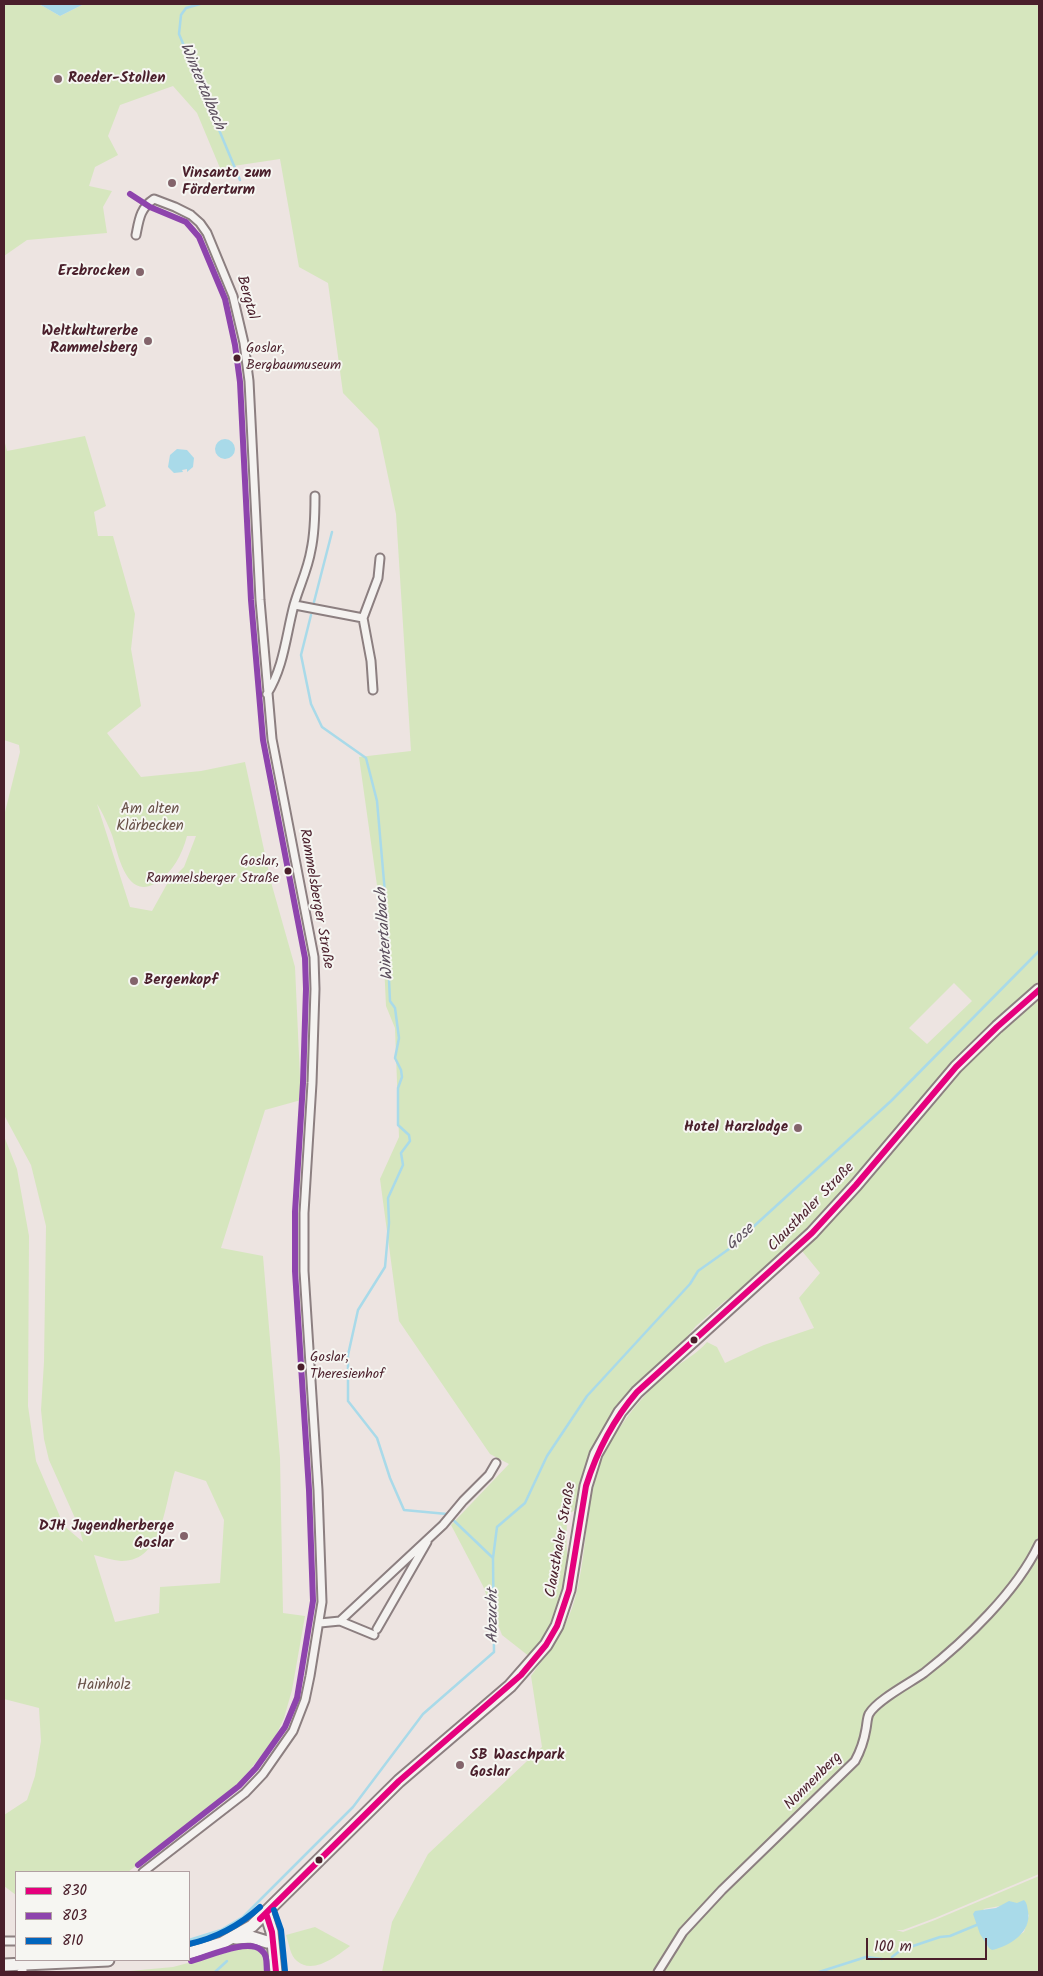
<!DOCTYPE html>
<meta charset="utf-8">
<style>
body{margin:0}
#map{position:relative;width:1043px;height:1976px;overflow:hidden;background:#ede4e1;font-family:Kalam,sans-serif}
canvas{display:block}
.frame{position:absolute;inset:0;border:5px solid #4a1f2b;pointer-events:none}
.legend{position:absolute;left:15px;top:1871px;width:175px;height:90px;box-sizing:border-box;background:#f6f6f2;border:1px solid #b1a0a2;margin:0;padding:6px 9px;list-style:none;font-size:15px;color:#4a1f2b}
.legend li{display:flex;align-items:center;gap:10px;height:25px}
.legend b{width:25px;border:1px solid #b1a0a2}
.scale{position:absolute;left:866px;top:1938px;width:121px;height:22px;box-sizing:border-box;border:2px solid #4a1f2b;border-top:0;padding-left:6px;font-size:15px;line-height:18px;white-space:nowrap;color:#4a1f2b;-webkit-text-stroke:4px #f6f6f2;paint-order:stroke}
</style>
<div id="map">
<canvas width="1043" height="1976"></canvas>
<div class="frame"></div>
<ul class="legend">
<li><b style="height:6px;background:#e5007d"></b>830</li>
<li><b style="height:6px;background:#8e44ad"></b>803</li>
<li><b style="height:6px;background:#0065bd"></b>810</li>
</ul>
<div class="scale">100 m</div>
</div>
<script>
const ctx = document.querySelector('canvas').getContext('2d');
ctx.lineJoin = 'round';
function fill(path, color) { ctx.fillStyle = color; ctx.fill(path, 'evenodd'); }
function stroke(path, color, width, dash) { ctx.strokeStyle = color; ctx.lineWidth = width; ctx.lineCap = dash ? 'butt' : 'round'; ctx.setLineDash(dash || []); ctx.stroke(path); }
function write(font, color, halo, rows, align = 'center') {
  ctx.font = font + ' Kalam,sans-serif'; ctx.lineWidth = 4; ctx.setLineDash([]); ctx.textBaseline = 'middle'; ctx.strokeStyle = halo; ctx.fillStyle = color; for (const [text, x, y, turn = 0] of rows) {
    ctx.save(); ctx.translate(x, y); ctx.rotate((+turn || 0) * Math.PI / 180); ctx.textAlign = isNaN(turn) ? turn : align; if (halo) ctx.strokeText(text, 0, 0); ctx.fillText(text, 0, 0); ctx.restore();
  }
}
fill(new Path2D(`
 M4 4H39L60 16 84 4H1039V984L1019 1000 953 1064 899 1124 853 1181 808 1229 744 1290 726 1300 696 1326 682 1343 634 1389 615 1409 578 1508 567 1515C567 1528 566 1541 567 1554 567 1558 568 1562 568 1565 566 1599 550 1631 530 1657L502 1635 483 1586 451 1525 509 1464 490 1454 399 1321 380 1179 399 1137 395 1028 386 1006 382 921 359 757 411 751 396 514 378 429 343 393 328 283 299 267 280 159 220 168 197 113 173 86 120 105 108 136 118 155 95 167 89 186 112 191 103 207 107 233 27 240 4 256ZM954 983 972 1001 927 1044 909 1028Z
 M4 410V439L7 451 85 436 106 506 94 512 98 536H113L135 614 131 649 141 706 107 733 141 777 201 771 245 762 271 882 295 967 301 1100 265 1110 221 1248 263 1256 280 1458 283 1613 305 1616 292 1690 284 1718 273 1742 237 1785 217 1803 128 1872H16V1895L4 1886V1815L27 1800 35 1776 41 1741 39 1708 4 1699V1136L17 1169 29 1236 28 1406 36 1461 64 1526 83 1542 79 1527 49 1460 44 1439 41 1410 44 1362 46 1226 31 1165 4 1115V816L20 752 19 745 4 740ZM97 804C102 811 108 825 112 835 118 853 126 901 156 883 173 872 182 855 187 836H196L184 867 167 884 152 911 130 907ZM175 1471 206 1481 224 1520 220 1583 160 1587 159 1613 115 1622 94 1555C103 1557 112 1560 121 1561 164 1562 165 1500 175 1471Z
 M1039 996V1874L935 1918 903 1930H896L903 1932 935 1920 1039 1876V1972H382L392 1922 428 1854 542 1747 531 1676C546 1655 564 1633 572 1608 589 1559 582 1503 604 1455 620 1422 644 1393 672 1370 684 1360 697 1354 707 1342L717 1347 725 1363 764 1345 814 1328 799 1298 820 1273 802 1251 961 1070 997 1033ZM1017 1903 1029 1915 1024 1932 1014 1938 983 1909Z
 M315 1927 350 1946C337 1956 313 1975 297 1961 290 1956 289 1943 286 1935Z
 M247 1944C262 1943 265 1960 266 1972H119L173 1967 240 1949Z`), '#d6e6be');
fill(new Path2D(`
 M39 4H84L60 16Z
 M215 449a10 10 0 1 1 20 0a10 10 0 1 1-20 0Z
 M177 449 187 450 194 458 193 467 187 472V469L182 470 183 472 174 473 168 467 170 455Z
 M1024 1900C1027 1903 1027 1906 1028 1911 1032 1932 1010 1946 992 1950L989 1948 980 1934 973 1914 975 1911 996 1908 1009 1901 1017 1903Z`), '#a9dae9');
stroke(new Path2D(`
 M200 4 186 8 181 15 179 34 240 180
 M314 602 332 532
 M493 1558 497 1527 525 1503 547 1456 587 1396 690 1284 698 1271 729 1249 891 1101 1039 951
 M189 1940 221 1930 243 1917 353 1807 423 1714 494 1652 493 1558 447 1514 404 1510 390 1478 377 1438 348 1401V1355L358 1310 385 1267 389 1223 388 1198 403 1165 401 1153 410 1141 409 1135 398 1125V1088L402 1077 401 1070 395 1058 399 1038 395 1008 390 1001 385 893 377 801 366 758 322 727 311 704 301 655 311 615
 M892 1957 901 1950 940 1937 950 1936 979 1924
 M215 1972 227 1961
 M819 1972 866 1957 882 1959`), '#a9dae9', 2.5);
const street = new Path2D(`
 M136 235C139 220 140 208 154 199L175 207 191 215 200 223 207 233 233 296 244 343 249 381 260 600 272 739 314 957 315 989 312 1083 304 1213V1271L318 1490 322 1602 310 1676 305 1700 293 1731 263 1774 245 1793 143 1872
 M295 605 363 618 371 661 373 690
 M363 618 378 578 380 558
 M267 694C284 667 286 635 294 605 299 587 308 569 311 550 315 532 315 514 315 496
 M340 1621 374 1635
 M320 1623 340 1621 443 1525 463 1501 489 1475 496 1463
 M377 1629 427 1542
 M4 1941H16
 M21 1972 23 1971 22 1960
 M658 1972 683 1932 722 1890 855 1761C861 1750 864 1741 866 1729 867 1724 867 1718 869 1714 877 1700 910 1683 924 1673 965 1641 1017 1591 1039 1544`);
const primary = new Path2D(`
 M266 1913 272 1932 276 1972
 M236 1938 251 1937 267 1942
 M189 1953 222 1943 252 1926 399 1781 510 1686 546 1645 557 1626 569 1590 586 1486 596 1454 620 1412 637 1392 812 1233 856 1185 956 1067 997 1027 1039 990
 M4 1965 108 1960`);
stroke(street, '#8c7f80', 11);
stroke(primary, '#8c7f80', 15);
stroke(street, '#f4f2f0', 7);
stroke(primary, '#f4f2f0', 11);
stroke(new Path2D(`
 M266 1913 272 1932 276 1972
 M260 1919 399 1781 521 1675 546 1645 557 1626 569 1590 586 1486C597 1451 613 1420 637 1392L812 1233 856 1185 956 1067 997 1027 1039 990`), '#e5007d', 6);
stroke(new Path2D(`
 M130 194 150 207 186 222 199 237 225 299 235 345 240 382 251 600 263 740 305 958 306 989 303 1083 295 1212V1271L309 1490 313 1601 301 1674 297 1698 285 1727 256 1768 239 1786 138 1865
 M191 1961C207 1957 248 1938 261 1950 268 1955 266 1964 267 1972`), '#8e44ad', 6);
stroke(new Path2D(`
 M274 1910 281 1930 285 1971
 M189 1944C216 1938 239 1926 260 1907`), '#0065bd', 6);
for (const [x, y, r, color] of [
 [58,79,5,"#83646b"],
 [172,183,5,"#83646b"],
 [140,272,5,"#83646b"],
 [148,341,5,"#83646b"],
 [237,358,4.5,"#4a1f2b"],
 [288,871,4.5,"#4a1f2b"],
 [134,981,5,"#83646b"],
 [798,1128,5,"#83646b"],
 [694,1340,4.5,"#4a1f2b"],
 [301,1367,4.5,"#4a1f2b"],
 [184,1536,5,"#83646b"],
 [460,1765,5,"#83646b"],
 [319,1860,4.5,"#4a1f2b"]
]) { const dot = new Path2D(); dot.arc(x, y, r, 0, 2 * Math.PI); ctx.fillStyle = color; ctx.fill(dot); stroke(dot, '#f6f6f2', 2); }
write('14px', '#4a1f2b', '#f6f6f2', [
 ["Goslar,",246,350],
 ["Bergbaumuseum",246,367],
 ["Goslar,",279,863,"right"],
 ["Rammelsberger Straße",279,880,"right"],
 ["Goslar,",310,1359],
 ["Theresienhof",310,1376]
], 'left');
write('bold 15px', '#4a1f2b', '#f6f6f2', [
 ["Roeder-Stollen",68,79],
 ["Vinsanto zum",182,174],
 ["Förderturm",182,191],
 ["Erzbrocken",130,272,"right"],
 ["Weltkulturerbe",138,332,"right"],
 ["Rammelsberg",138,349,"right"],
 ["Bergenkopf",144,981],
 ["Hotel Harzlodge",788,1128,"right"],
 ["DJH Jugendherberge",174,1527,"right"],
 ["Goslar",174,1544,"right"],
 ["SB Waschpark",470,1756],
 ["Goslar",470,1773]
], 'left');
write('15px', '#4a1f2b', '#f6f6f2', [
 ["Bergtal",246,298,74],
 ["Rammelsberger Straße",315,899,80],
 ["Clausthaler Straße",812,1208,-46],
 ["Clausthaler Straße",562,1540,-80],
 ["Nonnenberg",814,1782,-45]
]);
write('15px', '#685148', '#f6f6f2', [
 ["Am alten",150,810],
 ["Klärbecken",150,827],
 ["Hainholz",104,1686]
]);
write('italic 16px', '#5a4d5c', '#f6f6f2', [
 ["Wintertalbach",201,87,67],
 ["Wintertalbach",386,934,-94],
 ["Gose",741,1238,-41],
 ["Abzucht",494,1616,-90]
]);
</script>
